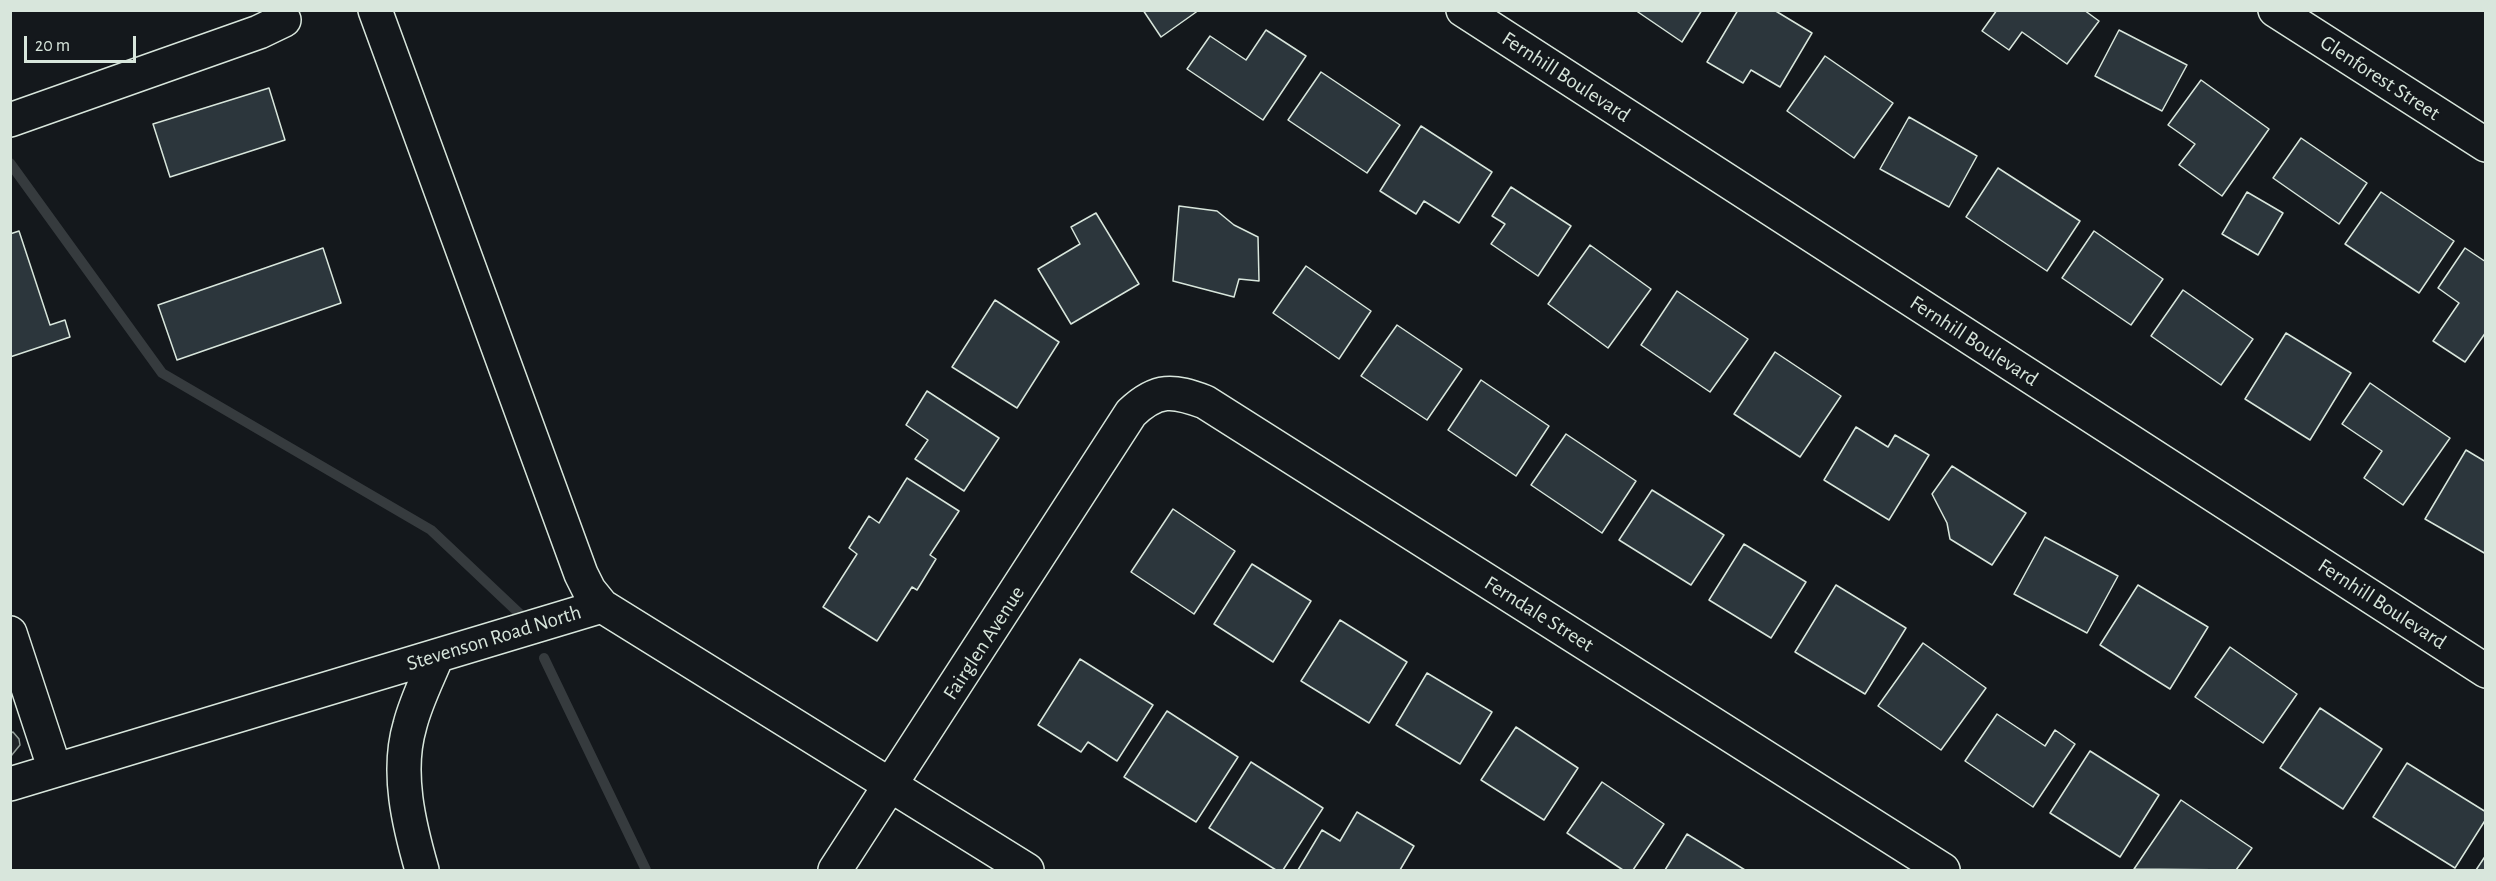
<!DOCTYPE html>
<style>
body{margin:0}
#map{position:relative;width:2496px;height:881px;overflow:hidden;background:#14181c;font-family:"Alegreya Sans",sans-serif}
canvas{display:block}
.frame{position:absolute;inset:0;border:12px solid #d8e6dc;pointer-events:none}
.scale{position:absolute;left:24px;top:36px;width:112px;height:27px;box-sizing:border-box;border:3px solid #d8e6dc;border-top:0;padding-left:8px;font-size:18px;line-height:21px;white-space:nowrap;color:#d8e6dc;-webkit-text-stroke:4px #14181c;paint-order:stroke}
</style>
<div id="map">
<canvas width="2496" height="881"></canvas>
<div class="frame"></div>
<div class="scale">20 m</div>
</div>
<script>
const ctx = document.querySelector('canvas').getContext('2d');
ctx.lineJoin = 'round';
function fill(path, color) { ctx.fillStyle = color; ctx.fill(path, 'evenodd'); }
function stroke(path, color, width, dash) { ctx.strokeStyle = color; ctx.lineWidth = width; ctx.lineCap = dash ? 'butt' : 'round'; ctx.setLineDash(dash || []); ctx.stroke(path); }
function write(font, color, halo, rows, align = 'center') {
  ctx.font = font + ' "Alegreya Sans",sans-serif'; ctx.lineWidth = 4.5; ctx.setLineDash([]); ctx.textBaseline = 'middle'; ctx.strokeStyle = halo; ctx.fillStyle = color; for (const [text, x, y, turn = 0] of rows) {
    ctx.save(); ctx.translate(x, y); ctx.rotate((+turn || 0) * Math.PI / 180); ctx.textAlign = isNaN(turn) ? turn : align; if (halo) ctx.strokeText(text, 0, 0); ctx.fillText(text, 0, 0); ctx.restore();
  }
}
const green = new Path2D(`
 M13 732 19 739 20 745 11 756V733Z`);
fill(green, '#202428');
stroke(green, '#939e99', 1.5);
stroke(new Path2D(`
 M10 163 162 373 431 530 521 615
 M544 658 646 870`), '#363b3e', 10);
const building = new Path2D(`
 M1143 10H1199L1161 37Z
 M1635 10H1702L1682 42Z
 M1738 10H1774L1812 33 1780 87 1751 70 1743 83 1707 62Z
 M1997 10H2084L2099 21 2067 64 2022 32 2009 50 1982 31Z
 M1266 30 1306 56 1263 120 1187 69 1210 36 1246 60Z
 M2119 30 2187 65 2162 111 2095 76Z
 M1825 56 1893 103 1854 158 1787 111Z
 M1321 72 1400 125 1367 173 1288 120Z
 M2201 80 2269 129 2222 196 2179 165 2195 144 2168 125Z
 M269 88 285 140 170 177 153 124Z
 M1909 117 1977 156 1949 207 1880 169Z
 M1421 126 1492 172 1459 223 1424 201 1416 214 1380 191Z
 M2301 138 2367 183 2339 224 2273 178Z
 M1998 168 2080 221 2047 271 1966 217Z
 M1511 187 1571 226 1538 276 1491 244 1505 224 1492 216Z
 M2247 192 2283 213 2258 255 2222 234Z
 M2381 192 2454 241 2419 293 2345 244Z
 M1179 206 1217 211 1234 225 1258 237 1259 281 1239 279 1234 297 1173 281Z
 M1096 213 1139 284 1071 324 1038 269 1080 244 1071 227Z
 M19 231 50 325 65 320 70 337 10 357V234Z
 M2094 231 2163 279 2131 325 2062 278Z
 M1590 245 1651 289 1608 348 1548 304Z
 M323 248 341 303 177 360 158 305Z
 M2465 248 2486 262V332L2465 362 2433 341 2459 303 2438 288Z
 M1306 266 1371 311 1339 359 1273 313Z
 M2183 290 2253 339 2221 385 2151 336Z
 M1677 291 1748 339 1710 392 1641 345Z
 M995 300 1059 342 1017 408 952 367Z
 M1397 325 1462 369 1427 420 1361 376Z
 M2286 333 2351 373 2310 440 2245 399Z
 M1775 352 1841 396 1800 457 1734 414Z
 M1481 380 1549 426 1516 476 1448 430Z
 M2370 383 2450 438 2403 505 2364 478 2382 451 2342 424Z
 M927 391 999 438 964 491 915 459 928 440 906 425Z
 M1856 427 1888 447 1895 435 1929 455 1889 520 1824 480Z
 M1566 434 1636 481 1602 533 1531 485Z
 M2466 450 2486 462V554L2425 519Z
 M1952 466 2026 513 1992 565 1950 539 1947 523 1932 494Z
 M907 478 959 511 930 555 936 559 917 590 912 587 877 641 823 607 857 554 849 548 869 516 879 523Z
 M1652 490 1724 535 1691 585 1619 540Z
 M1173 509 1235 551 1194 614 1131 572Z
 M2045 537 2118 576 2087 633 2014 594Z
 M1744 544 1806 582 1771 638 1709 600Z
 M1252 564 1311 601 1273 662 1214 624Z
 M1836 585 1906 628 1865 694 1795 652Z
 M2138 585 2208 627 2170 689 2100 645Z
 M1340 620 1407 662 1369 723 1301 681Z
 M1923 643 1986 688 1941 750 1878 706Z
 M2230 647 2297 694 2263 743 2195 697Z
 M1080 659 1153 705 1117 761 1088 742 1081 752 1038 725Z
 M1427 673 1492 712 1460 764 1396 725Z
 M2320 708 2382 749 2343 809 2280 768Z
 M1167 711 1238 757 1196 822 1124 777Z
 M1997 714 2045 746 2055 730 2075 744 2033 807 1965 761Z
 M1516 727 1578 768 1544 820 1481 780Z
 M2090 751 2159 795 2120 857 2050 813Z
 M1251 762 1323 808 1283 870H1276L1209 828Z
 M2407 763 2486 812V819L2455 868 2373 817Z
 M1602 782 1664 824 1633 870H1623L1567 833Z
 M2181 800 2252 848 2236 870 2134 869Z
 M1357 812 1414 846 1400 870H1298L1322 830 1340 841Z
 M1687 834 1745 870H1665Z
 M2486 855V870H2476Z`);
fill(building, '#2c363c');
stroke(building, '#d8e6dc', 1.5);
const minor = new Path2D(`
 M375 10 581 574 589 590 602 606
 M1463 10 2486 671
 M2275 10 2486 145
 M10 120 259 32 284 20
 M10 633 55 770
 M10 784 602 606 1027 870
 M422 870C409 825 396 772 410 725 416 701 428 678 437 656
 M835 870 1131 413C1157 388 1173 390 1205 402L1943 870`);
stroke(minor, '#d8e6dc', 36);
stroke(minor, '#14181c', 33);
write('21px', '#d8e6dc', '#14181c', [
 ["Fernhill Boulevard",1566,77,33],
 ["Glenforest Street",2380,78,33],
 ["Fernhill Boulevard",1974,341,33],
 ["Fernhill Boulevard",2382,604,33],
 ["Ferndale Street",1539,614,32],
 ["Stevenson Road North",494,638,-17],
 ["Fairglen Avenue",984,643,-57]
]);
</script>
